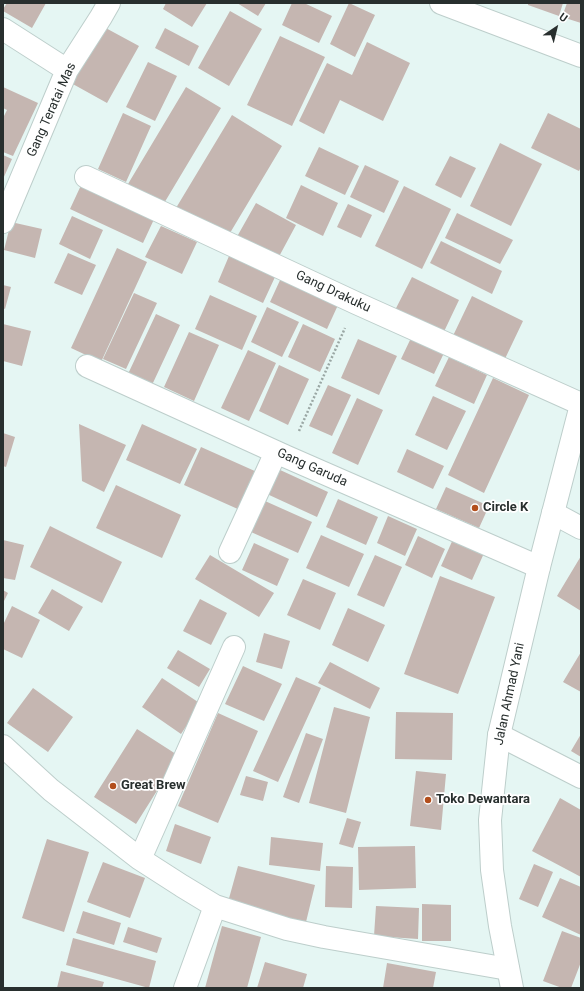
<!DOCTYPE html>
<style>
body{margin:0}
#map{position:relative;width:584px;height:991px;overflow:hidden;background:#e5f6f3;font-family:Roboto,sans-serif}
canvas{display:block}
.frame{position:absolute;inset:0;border:4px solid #282f2e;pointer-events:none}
.north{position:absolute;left:536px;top:8px;width:40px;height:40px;-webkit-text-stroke:3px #fff;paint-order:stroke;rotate:35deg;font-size:11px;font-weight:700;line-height:16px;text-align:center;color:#282f2e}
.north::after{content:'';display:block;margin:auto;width:14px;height:18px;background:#282f2e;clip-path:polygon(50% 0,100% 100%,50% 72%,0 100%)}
</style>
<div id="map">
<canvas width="584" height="991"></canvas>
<div class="frame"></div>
<div class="north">U</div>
</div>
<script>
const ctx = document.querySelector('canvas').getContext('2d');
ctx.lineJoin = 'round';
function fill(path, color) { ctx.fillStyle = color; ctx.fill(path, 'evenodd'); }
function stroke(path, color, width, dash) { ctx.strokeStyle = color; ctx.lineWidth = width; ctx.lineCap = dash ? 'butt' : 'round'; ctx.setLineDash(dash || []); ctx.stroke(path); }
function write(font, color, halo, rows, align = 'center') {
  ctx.font = font + ' Roboto,sans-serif'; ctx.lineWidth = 3.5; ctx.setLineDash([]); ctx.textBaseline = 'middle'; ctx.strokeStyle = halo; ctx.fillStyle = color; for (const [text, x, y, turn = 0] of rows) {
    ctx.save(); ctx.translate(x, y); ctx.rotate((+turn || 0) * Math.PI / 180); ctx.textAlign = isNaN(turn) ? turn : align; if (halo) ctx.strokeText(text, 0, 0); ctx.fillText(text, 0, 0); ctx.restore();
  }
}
fill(new Path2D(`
 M7 3H46L32 28 3 11V9Z
 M166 3H207L192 27 163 9Z
 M237 3H266L258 16Z
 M292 3H304L332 16 319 43 282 25Z
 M349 3 375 15 355 57 330 44Z
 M528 3H563L559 16 528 5Z
 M567 3H581V23L562 17Z
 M230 11 262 29 229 86 198 68Z
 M102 26 139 46 107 103 71 83Z
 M165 28 199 46 189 66 155 48Z
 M280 36 325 57 292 126 247 105Z
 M367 42 410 63 383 121 340 100 324 134 299 121 327 63 352 75Z
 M148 62 177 76 155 121 126 107Z
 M3 87 38 103 13 156 3 152V118L7 110 3 108Z
 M186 87 221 108 163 205 128 184Z
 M123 113 151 126 126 182 98 169Z
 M548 113 581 129V167L579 171 531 148Z
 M232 115 282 146 227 238 176 208Z
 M500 143 542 164 511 226 470 206Z
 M319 147 359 166 345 195 305 176Z
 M3 155 12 159 3 179Z
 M450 156 476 168 461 198 435 185Z
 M365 165 399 181 384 213 350 197Z
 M83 181 156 215 143 243 70 209Z
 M301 185 338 203 323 236 286 218Z
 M404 186 451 209 422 269 375 246Z
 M256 203 296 225 275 264 234 242Z
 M348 204 372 215 361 238 337 227Z
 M457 213 513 240 500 264 445 238Z
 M72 216 103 230 90 259 59 244Z
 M11 222 42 229 35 258 4 250Z
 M161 226 197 242 182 274 145 257Z
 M441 241 502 271 492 294 430 263Z
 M117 248 147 262 101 362 71 348Z
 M68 253 96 265 82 295 54 283Z
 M229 256 275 277 263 303 218 282Z
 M412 277 459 300 440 340 392 316Z
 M281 278 338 305 327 329 270 302Z
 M3 285 11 287 5 309 3 308Z
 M134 293 157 303 126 369 103 359Z
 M210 295 257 316 242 350 195 329Z
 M472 296 523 321 502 365 451 340Z
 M267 307 299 322 282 357 251 342Z
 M156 314 180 325 152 385 128 374Z
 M3 324 31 331 22 366 3 361Z
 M303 324 335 339 320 372 288 357Z
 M189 332 219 345 194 401 164 387Z
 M411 338 444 353 434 374 401 359Z
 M358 339 397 356 379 395 341 378Z
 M248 350 276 363 249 421 221 408Z
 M449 357 487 375 474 404 435 386Z
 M279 365 309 379 288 425 259 411Z
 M493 378 529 395 484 493 448 475Z
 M328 385 351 395 332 436 309 426Z
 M433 396 466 411 447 450 415 435Z
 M357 398 383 410 358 465 332 453Z
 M79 424 126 445 104 492 82 481Z
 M142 424 197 449 180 484 126 460Z
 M3 433 15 437 6 467 3 466Z
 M201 447 257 472 240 510 184 485Z
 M407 449 444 466 433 489 397 472Z
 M278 469 328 492 317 517 267 494Z
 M116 485 181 515 162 558 96 528Z
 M446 487 489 506 479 528 436 509Z
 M338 499 378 517 366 545 326 527Z
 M265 501 312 522 298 553 251 532Z
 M388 516 417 529 405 556 377 543Z
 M50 526 122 562 102 603 30 567Z
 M321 535 364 554 349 587 306 568Z
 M418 536 445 549 432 578 405 565Z
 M454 537 485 551 472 580 441 566Z
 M3 540 24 545 15 580 3 578Z
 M254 543 289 559 277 586 242 570Z
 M210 555 274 593 259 617 195 579Z
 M375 555 402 567 384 607 357 595Z
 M581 556V611L557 596Z
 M440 576 495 597 458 694 404 674Z
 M303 579 336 593 320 630 287 615Z
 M52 589 83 607 69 631 38 613Z
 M3 590 8 593 3 603Z
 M200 599 227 613 211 645 183 631Z
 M12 606 40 620 22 658 3 649V625Z
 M348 608 385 625 368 662 332 645Z
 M264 633 290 641 282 669 256 662Z
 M178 650 210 669 199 687 167 668Z
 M581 652V692L563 682Z
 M330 662 380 688 370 709 318 683Z
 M243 666 282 684 264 721 225 704Z
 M296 677 321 688 278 782 253 771Z
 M162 678 201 704 181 734 142 707Z
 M33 688 73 717 48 752 7 723Z
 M334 707 370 717 346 813 309 803Z
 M396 712 453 713 452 760 395 759Z
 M218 713 258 731 218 823 178 806Z
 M137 729 179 756 136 824 94 797Z
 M306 733 323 739 299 803 283 797Z
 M581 734V757L571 751Z
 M416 771 446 774 441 830 410 826Z
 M246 776 268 782 263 801 240 795Z
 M560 798 581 810V877L532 851Z
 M347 818 361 822 353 848 339 844Z
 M175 824 211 837 201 864 166 851Z
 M271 837 323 843 320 871 269 865Z
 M47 839 89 852 64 932 22 918Z
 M415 846 416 888 359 890 358 847Z
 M103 862 145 878 130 918 87 902Z
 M534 864 553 872 538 907 519 899Z
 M238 866 315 885 306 922 228 902Z
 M326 866 353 867 352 908 325 907Z
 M560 878 581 887V935L542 917Z
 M422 904 451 905V941H422Z
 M376 906 419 908 418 939 374 936Z
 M83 911 121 923 114 945 76 933Z
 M222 926 261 937 247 988H205Z
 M128 927 162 938 157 953 123 942Z
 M562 931 581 938V962L571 988H562L543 981Z
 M73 938 156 961 149 988 66 965Z
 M265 962 307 974 303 988H257Z
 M387 963 436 972 433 988H383Z
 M61 971 104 982 102 988H57Z`), '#c5b6b1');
const minor = new Path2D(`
 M441 3 581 56
 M3 29 67 70
 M86 177 356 303 581 404
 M3 222 67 70 101 17 109 3
 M87 366 287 457 539 567
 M553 513 581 528
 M230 552 276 452
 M499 735 581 777
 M3 746 51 790 140 859 182 886 215 906 287 929 324 937 508 969
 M140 859 234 647
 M185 988 215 906`);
const major = new Path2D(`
 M512 988 500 926 492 870 490 820 499 735 539 567 581 405`);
stroke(minor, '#bdcecb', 24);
stroke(major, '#bdcecb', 24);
stroke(new Path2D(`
 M299 431 345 328`), '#9aa7a4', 2.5, [2, 2]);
stroke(minor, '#fff', 22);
stroke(major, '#fff', 22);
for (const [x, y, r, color] of [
 [475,508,4,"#b34e1c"],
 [113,786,4,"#b34e1c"],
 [428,800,4,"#b34e1c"]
]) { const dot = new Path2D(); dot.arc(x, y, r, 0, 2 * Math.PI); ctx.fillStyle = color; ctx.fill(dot); stroke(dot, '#fff', 1.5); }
write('13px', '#282f2e', '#fff', [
 ["Gang Teratai Mas",52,110,-66],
 ["Gang Drakuku",333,292,25],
 ["Gang Garuda",312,468,24],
 ["Jalan Ahmad Yani",510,694,-78]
]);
write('bold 13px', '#282f2e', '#fff', [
 ["Circle K",483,508],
 ["Great Brew",121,786],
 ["Toko Dewantara",436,800]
], 'left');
</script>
